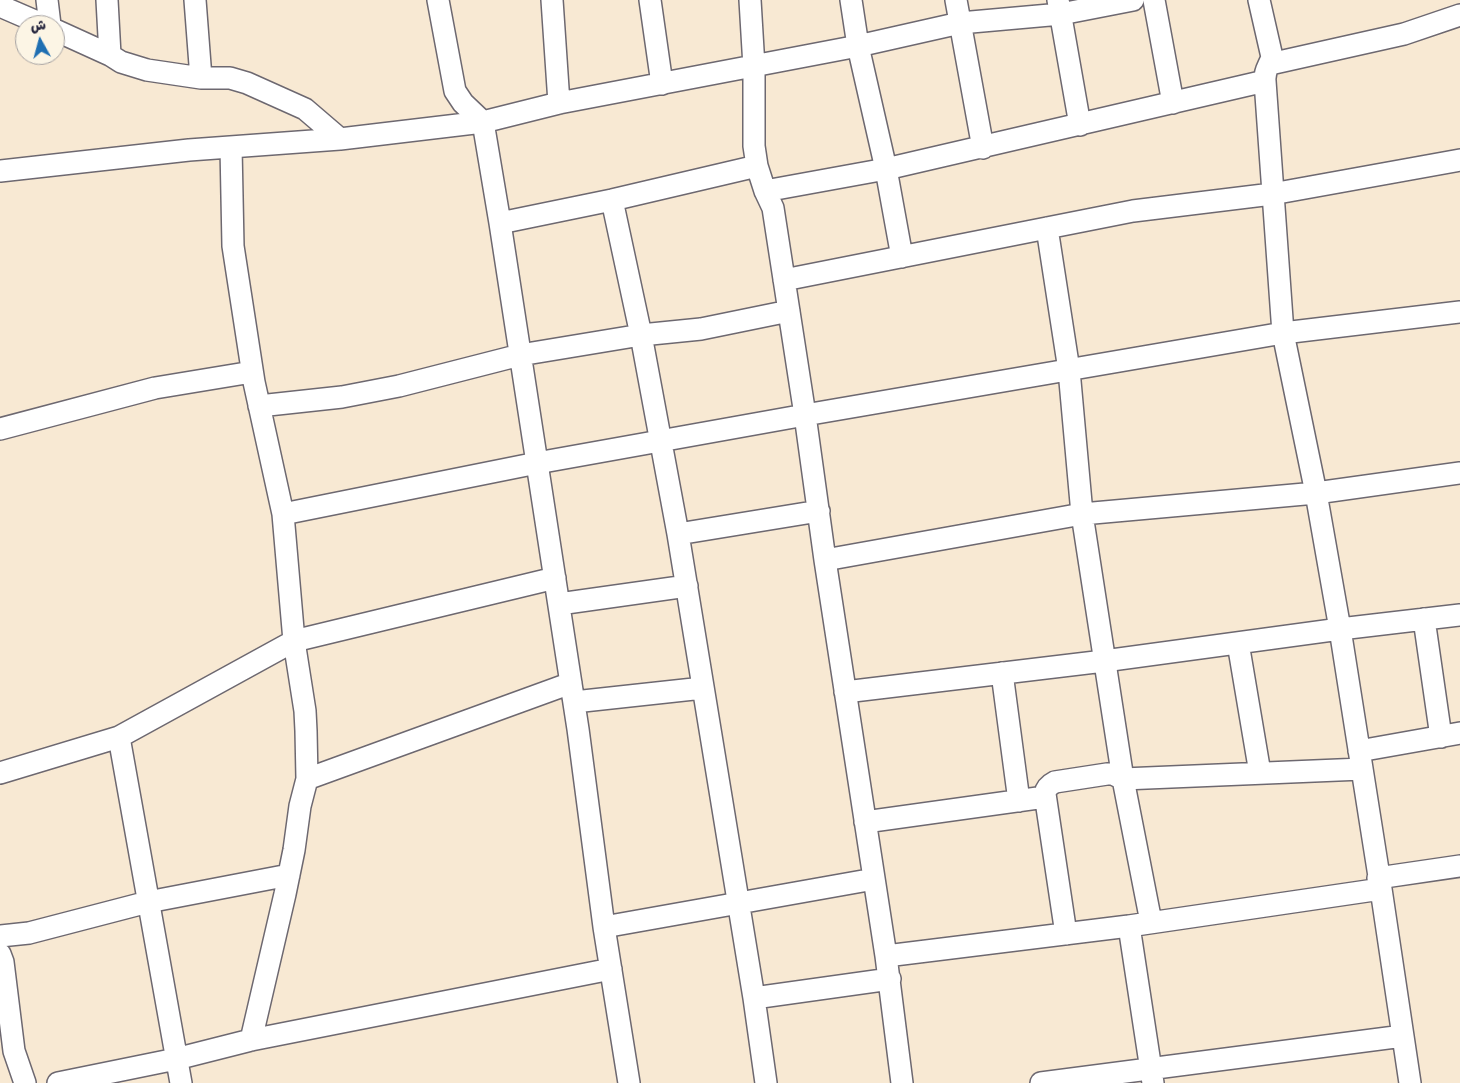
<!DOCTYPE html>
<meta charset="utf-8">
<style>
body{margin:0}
#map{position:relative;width:1460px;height:1083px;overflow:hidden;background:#f8e9d3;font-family:"Balsamiq Sans","Playpen Sans Arabic",sans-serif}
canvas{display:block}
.north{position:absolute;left:15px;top:15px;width:50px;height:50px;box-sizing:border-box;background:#fcf5e5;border:1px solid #a5a1a1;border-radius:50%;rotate:353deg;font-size:14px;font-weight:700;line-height:20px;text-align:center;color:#22223b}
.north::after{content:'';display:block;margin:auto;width:18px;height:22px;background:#1f6fb2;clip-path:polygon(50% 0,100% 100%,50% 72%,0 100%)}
</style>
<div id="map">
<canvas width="1460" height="1083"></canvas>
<div class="north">ش</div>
</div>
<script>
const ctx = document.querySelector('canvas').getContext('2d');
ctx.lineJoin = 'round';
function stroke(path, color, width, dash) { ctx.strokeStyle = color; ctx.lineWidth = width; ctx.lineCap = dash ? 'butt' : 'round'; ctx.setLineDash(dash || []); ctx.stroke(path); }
const street = new Path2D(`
 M47 0 50 25
 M107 0 110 55
 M195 0 201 78
 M438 0 455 91 463 103 483 122 500 223 578 729 604 927 629 1083
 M552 0 559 103
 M650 0 662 84
 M750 0 754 67V146L757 166 765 191 773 208 805 415 825 560 886 956 902 1083
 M851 0 858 46 886 169 902 257
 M956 0 983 148
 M1058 0 1080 125
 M1154 0 1173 103
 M1259 0 1272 57C1269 67 1264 70 1265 81L1283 333 1316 493 1340 629 1381 889 1410 1083
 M0 6 44 25
 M55 30 110 55 121 62 147 70 201 78H230L247 83 305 109 340 139
 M1270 64 1404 34 1460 15
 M231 147 233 246 254 382 283 514 294 641 305 711 306 731 307 779 300 806 294 850 285 894 251 1040
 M0 171 189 150 340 139 483 122 559 103 858 46 960 23 1061 14 1133 0
 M765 191 886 169 1265 81
 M612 200 641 335 678 534 754 998 766 1083
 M500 223 612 200 757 166
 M1047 228 1069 370 1082 514 1123 779 1151 922
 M784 280 1133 211 1272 194 1460 160
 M259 406 342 397 399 386 520 355 641 335 701 329 789 311
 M0 429 155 388 252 372
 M283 514 537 463 805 415 1283 333 1460 312
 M678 534 819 511
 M825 560 1082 514 1316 493 1460 473
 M559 604 687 586
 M1424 619 1441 737
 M1238 643 1260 773
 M1002 673 1019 801
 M845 692 1104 661 1340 629 1460 615
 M574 702 703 688
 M119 737 181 1083
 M1359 751 1460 733
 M0 773 119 737 294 641 555 578
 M307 779 571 683
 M865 822 1045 797
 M1378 878 1460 866
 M1129 926 1153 1083
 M604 927 874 879
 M1066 934 1045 794C1046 788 1049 785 1055 782L1107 774H1113L1123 779 1362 769
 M0 936 29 933 148 902 289 875
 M0 954 3 962 14 1051 25 1083
 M886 956 1129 926 1381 889
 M754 998 890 979
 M58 1083 176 1059 251 1040 611 969
 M1041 1083 1403 1036`);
stroke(street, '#6d6870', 24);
stroke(street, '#fff', 21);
</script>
